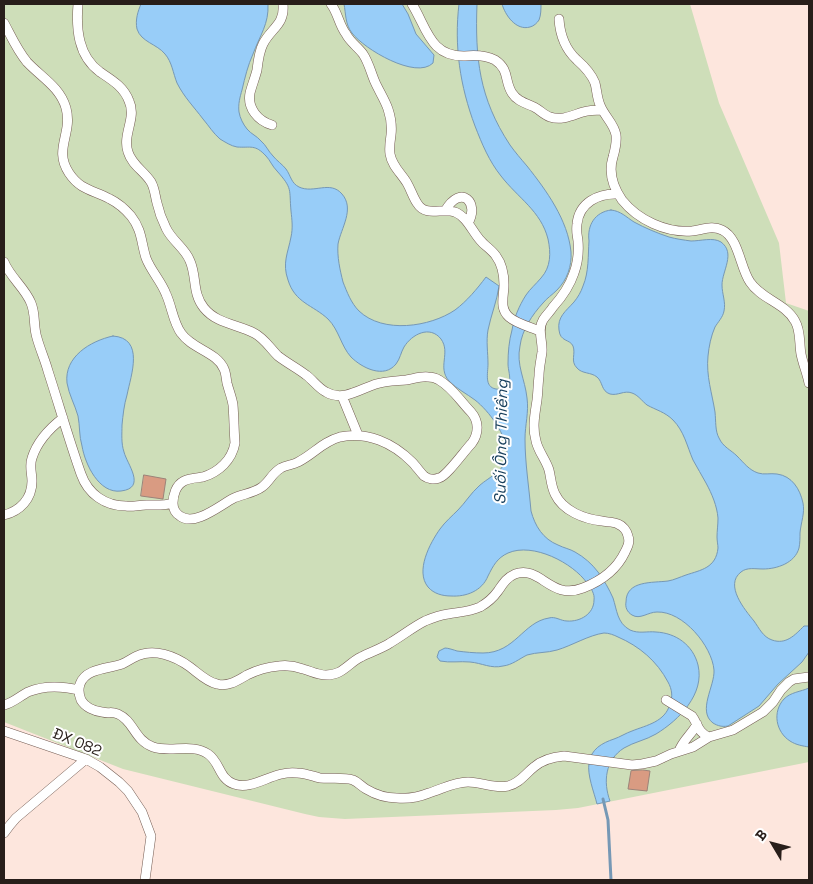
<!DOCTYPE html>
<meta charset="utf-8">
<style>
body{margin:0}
#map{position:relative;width:813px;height:884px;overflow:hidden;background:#fde6dd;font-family:"Space Grotesk",sans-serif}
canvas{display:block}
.frame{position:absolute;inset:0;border:5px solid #281e1a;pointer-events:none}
.north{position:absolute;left:748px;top:819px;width:50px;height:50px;-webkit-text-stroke:4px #fff;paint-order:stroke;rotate:307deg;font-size:14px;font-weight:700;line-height:20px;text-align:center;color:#281e1a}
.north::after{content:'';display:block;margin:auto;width:18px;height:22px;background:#281e1a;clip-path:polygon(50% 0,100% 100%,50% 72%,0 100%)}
</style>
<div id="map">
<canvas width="813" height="884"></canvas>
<div class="frame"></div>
<div class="north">B</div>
</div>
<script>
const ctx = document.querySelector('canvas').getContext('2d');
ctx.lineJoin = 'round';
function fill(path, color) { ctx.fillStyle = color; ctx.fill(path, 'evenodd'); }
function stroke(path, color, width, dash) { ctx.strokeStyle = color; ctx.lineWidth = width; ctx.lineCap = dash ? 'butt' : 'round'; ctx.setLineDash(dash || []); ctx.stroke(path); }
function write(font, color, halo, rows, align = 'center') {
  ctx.font = font + ' "Space Grotesk",sans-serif'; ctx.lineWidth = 4; ctx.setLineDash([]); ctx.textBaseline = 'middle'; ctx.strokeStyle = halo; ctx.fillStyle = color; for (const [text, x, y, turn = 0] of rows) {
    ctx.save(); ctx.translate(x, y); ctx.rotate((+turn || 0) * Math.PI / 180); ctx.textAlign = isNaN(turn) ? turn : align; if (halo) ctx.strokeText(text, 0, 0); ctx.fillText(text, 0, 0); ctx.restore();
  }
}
fill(new Path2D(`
 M4 4H690L719 103 779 243 786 303 809 311V762L578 808 556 810 345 819 319 817 305 814 123 769 4 722Z`), '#cedeb9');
const water = new Path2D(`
 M141 4H268C269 24 260 35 253 54 248 65 245 77 242 90 240 97 238 104 239 112 240 118 243 124 247 129 251 134 257 136 261 141 266 145 268 151 273 156 277 161 282 164 286 169 291 176 291 183 299 187 314 194 330 180 342 194 355 209 341 228 338 244 337 257 340 270 343 282 347 292 351 303 359 311 383 334 430 327 455 310 467 301 477 289 486 277L499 286C497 301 491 315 488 330 486 341 488 353 488 364 488 373 484 387 496 389 501 390 507 387 509 383 511 377 508 370 508 364 508 352 509 341 512 330 514 318 519 306 526 295 530 289 536 284 541 278 551 267 551 253 548 239 541 211 518 198 501 176 489 161 482 144 475 126 460 86 454 46 459 4H477C475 58 479 98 510 145 515 152 521 159 527 166 546 190 568 220 571 252 572 266 567 280 557 290 552 295 547 298 543 303 532 315 522 330 520 346 516 365 525 379 527 398 529 412 525 425 525 439 525 463 529 487 531 511 535 526 543 539 558 545 564 548 570 549 575 552 584 557 592 564 598 572 604 580 609 589 613 598 617 610 617 623 630 630 639 634 647 631 656 632 676 633 693 645 698 665 705 694 679 720 656 734 646 740 634 742 624 748 605 760 603 782 610 801L597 804C594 792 587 775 589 763 591 749 602 743 614 739 620 737 626 733 632 731 647 725 665 722 670 704 673 697 672 689 668 682 657 661 639 646 618 637 614 635 609 633 604 633 589 635 571 646 557 650 547 653 537 652 527 655 519 659 512 665 503 666 491 669 482 663 470 662 460 661 450 663 440 661L437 657C438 655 438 653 439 651 441 650 443 649 445 648 448 648 454 650 457 651 465 652 474 653 483 653 515 653 523 622 549 618 555 616 561 621 567 621 580 622 594 614 594 600 595 594 591 588 587 583 573 563 533 542 508 553 497 558 493 566 488 576 482 591 466 597 451 596 443 596 434 594 428 587 415 571 430 543 440 529 445 522 452 516 458 510 465 503 471 493 479 486 490 476 506 471 507 454 507 435 489 411 475 400 467 394 457 389 449 381 437 367 451 353 441 339 430 325 412 334 404 347 401 352 400 359 396 364 384 379 362 368 351 357 341 346 339 330 328 319 313 305 295 303 288 280 282 263 288 253 291 237 293 228 292 220 291 211 289 189 293 189 277 171 272 166 270 160 266 156 255 144 251 148 237 147 231 146 225 142 220 139 213 133 209 126 203 119 194 107 184 97 177 83 173 73 172 62 165 54 157 44 141 42 137 29 135 20 138 11 141 4Z
 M344 4H402L408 14 416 34 434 55 433 63C416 80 364 49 352 33 345 24 346 14 344 4Z
 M502 4H541C541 9 541 15 539 20 537 23 534 26 530 27 516 31 505 15 502 4Z
 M611 210C621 211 626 217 634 222 645 228 657 233 669 237 676 239 684 240 691 241 701 241 713 237 721 242 736 253 722 271 722 285 722 294 726 302 724 311 723 317 718 322 715 327 711 336 709 346 708 356 706 376 712 393 715 412 716 421 715 431 719 438 723 447 731 450 737 456 744 463 749 470 758 473 764 475 770 473 777 474 792 476 800 489 803 503 805 513 801 522 800 533 800 538 800 543 799 548 795 563 777 569 763 569 755 569 747 567 741 572 724 585 745 610 754 621 759 628 763 637 772 640 786 645 795 635 804 626H809V652L802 662 778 684 759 706 728 726C722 727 718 726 713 723 697 711 715 686 714 670 712 646 683 611 657 612 648 612 640 620 632 615 627 612 625 607 626 602 626 580 653 583 668 581 674 580 680 577 686 575 701 570 716 568 718 548 718 545 717 541 717 537 717 531 718 525 718 518 717 506 712 494 706 483 702 475 697 468 693 460 687 446 684 431 673 420 665 412 656 410 647 405 642 401 638 395 632 393 624 390 618 396 610 394 601 391 603 382 597 377 591 372 582 374 577 368 570 361 576 354 573 346 570 339 560 342 559 330 557 317 566 311 574 302 578 297 581 292 583 286 589 272 588 255 589 241 587 225 595 212 611 210Z
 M113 336C145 338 131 375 127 395 124 405 123 415 122 425 122 434 121 443 124 452 127 464 147 488 121 491 99 494 85 464 82 446 79 436 80 426 78 416 75 405 69 395 67 383 64 357 90 341 113 336Z
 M809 688V747C803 746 796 745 790 741 776 732 772 712 784 699 791 692 800 692 809 688Z`);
fill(water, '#98cdf8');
stroke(water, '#7698b5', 1);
stroke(new Path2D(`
 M603 799 608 820 611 880`), '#7698b5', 3);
const building = new Path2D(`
 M144 475 166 479 163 499 141 496Z
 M643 770 650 771 647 791 628 789 631 771Z`);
fill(building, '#d99b82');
stroke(building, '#9c8379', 1);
const minor = new Path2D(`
 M331 4C338 13 339 25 346 34 350 42 358 47 363 54 369 63 371 73 375 82 379 91 385 100 388 109 391 118 392 127 391 135 390 142 389 148 390 154 392 166 401 173 407 183 411 190 413 197 417 203 426 218 442 207 455 212 467 217 472 231 480 240 485 246 492 250 496 256 502 264 504 275 504 285 504 296 499 308 509 317 517 324 531 327 540 331
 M412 4C427 28 430 57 465 56 475 55 485 55 495 60 510 70 504 81 512 93 517 101 525 103 534 107 540 110 544 115 550 117 562 121 573 115 583 112 590 110 596 110 602 110
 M559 19C560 35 565 49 577 60 585 67 591 73 595 83 597 91 597 98 600 105 604 116 614 123 616 135 617 143 615 150 613 157 608 173 613 187 622 200 638 220 666 233 692 231 702 230 712 225 722 230 739 238 740 268 750 282 761 299 785 303 795 321 801 331 799 343 801 354 803 364 807 373 809 383
 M4 23C11 36 17 50 27 62 41 77 60 87 66 108 73 134 53 149 69 173 81 191 94 190 110 199 118 203 125 209 131 216 142 230 141 242 146 258 151 271 161 281 166 294 172 307 173 322 181 333 192 349 217 352 224 369 226 373 226 378 227 383 229 391 232 398 233 405 234 417 234 431 235 443 232 460 219 472 203 477 197 478 190 478 184 481 176 485 173 495 173 503 173 509 175 513 180 516 195 527 220 505 234 498 243 494 254 493 262 487 270 481 272 473 281 468 286 465 293 465 298 462 314 454 322 442 340 437 367 431 393 443 412 462 416 466 420 472 424 476 428 479 434 480 439 478 447 476 465 450 472 443 479 433 479 421 471 412 460 401 453 388 439 380 436 378 432 377 428 377 421 376 413 379 406 380 396 381 386 381 376 384 360 389 343 402 326 392 318 388 313 380 306 375 297 368 287 363 278 356 270 348 264 338 254 333 237 324 217 324 204 308 192 293 197 277 190 261 185 248 172 241 166 228 162 220 159 212 157 203 155 196 155 189 151 182 144 171 132 165 128 152 122 134 137 118 129 101 124 87 112 80 100 72 78 56 76 29 78 4
 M272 125C258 121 247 108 250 93 252 85 255 78 257 70 258 61 259 52 263 44 271 28 285 25 283 4
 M618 194C598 193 579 203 577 224 576 232 577 233 578 241 579 252 578 262 574 273 570 285 562 297 553 307 550 312 546 315 543 320 537 330 543 341 542 352 541 360 539 368 539 376 538 384 538 392 537 400 535 414 532 427 536 441 538 451 546 460 549 470 551 478 551 486 555 494 563 511 584 519 602 521 605 522 615 522 618 524 623 526 627 531 628 536 630 542 628 546 625 552 617 569 601 581 583 588 550 601 541 565 515 574 506 578 503 584 498 591 493 598 487 603 480 607 469 612 459 612 448 614 440 615 432 618 425 621 413 627 402 636 390 643 381 649 370 652 361 657 347 664 343 675 326 675 317 675 311 671 303 669 295 666 287 665 279 666 268 667 257 670 247 675 238 680 229 687 217 684 207 682 198 673 190 667 175 656 154 648 137 656 132 658 127 662 122 664 108 669 86 668 80 684 78 690 79 695 81 700 85 707 94 711 102 712 111 714 109 711 118 714 134 721 134 740 153 747 170 753 192 743 208 754 220 762 219 779 234 784 254 791 273 770 297 773 305 773 312 776 320 778 331 779 343 777 353 780 358 782 361 786 366 789 376 795 386 798 397 798 408 799 419 797 429 793 442 789 454 782 468 782 482 782 494 789 508 786 520 783 525 774 534 767 543 759 553 757 564 756L632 765 642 764 656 761 671 754 693 747 709 737 733 730 763 712 773 702 781 690 789 682 794 679 809 677
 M445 211C461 183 480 203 468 223
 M4 262C10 277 25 288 31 303 36 315 33 326 37 338 40 349 45 360 48 371 59 405 69 440 81 474 88 494 105 506 126 506 132 507 139 505 146 505 155 505 164 506 173 503
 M342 396 358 435
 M4 515C20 511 32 499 32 481 32 473 29 466 32 458 37 442 50 428 63 418
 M666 700 692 716C698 724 698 733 709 737
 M4 705C13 703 20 696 28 692 44 685 62 686 79 690
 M4 731 86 759 100 767 119 782 128 791 142 812 151 836 145 880
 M679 751C683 740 692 734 697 724
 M4 833 10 825 16 818 86 759`);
stroke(minor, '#765e55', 10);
stroke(minor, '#fff', 9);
write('15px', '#281e1a', '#fff', [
 ["ĐX 082",77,743,22]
]);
write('italic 16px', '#173f5c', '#fff', [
 ["Suối Ông Thiềng",502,442,-89]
]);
</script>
